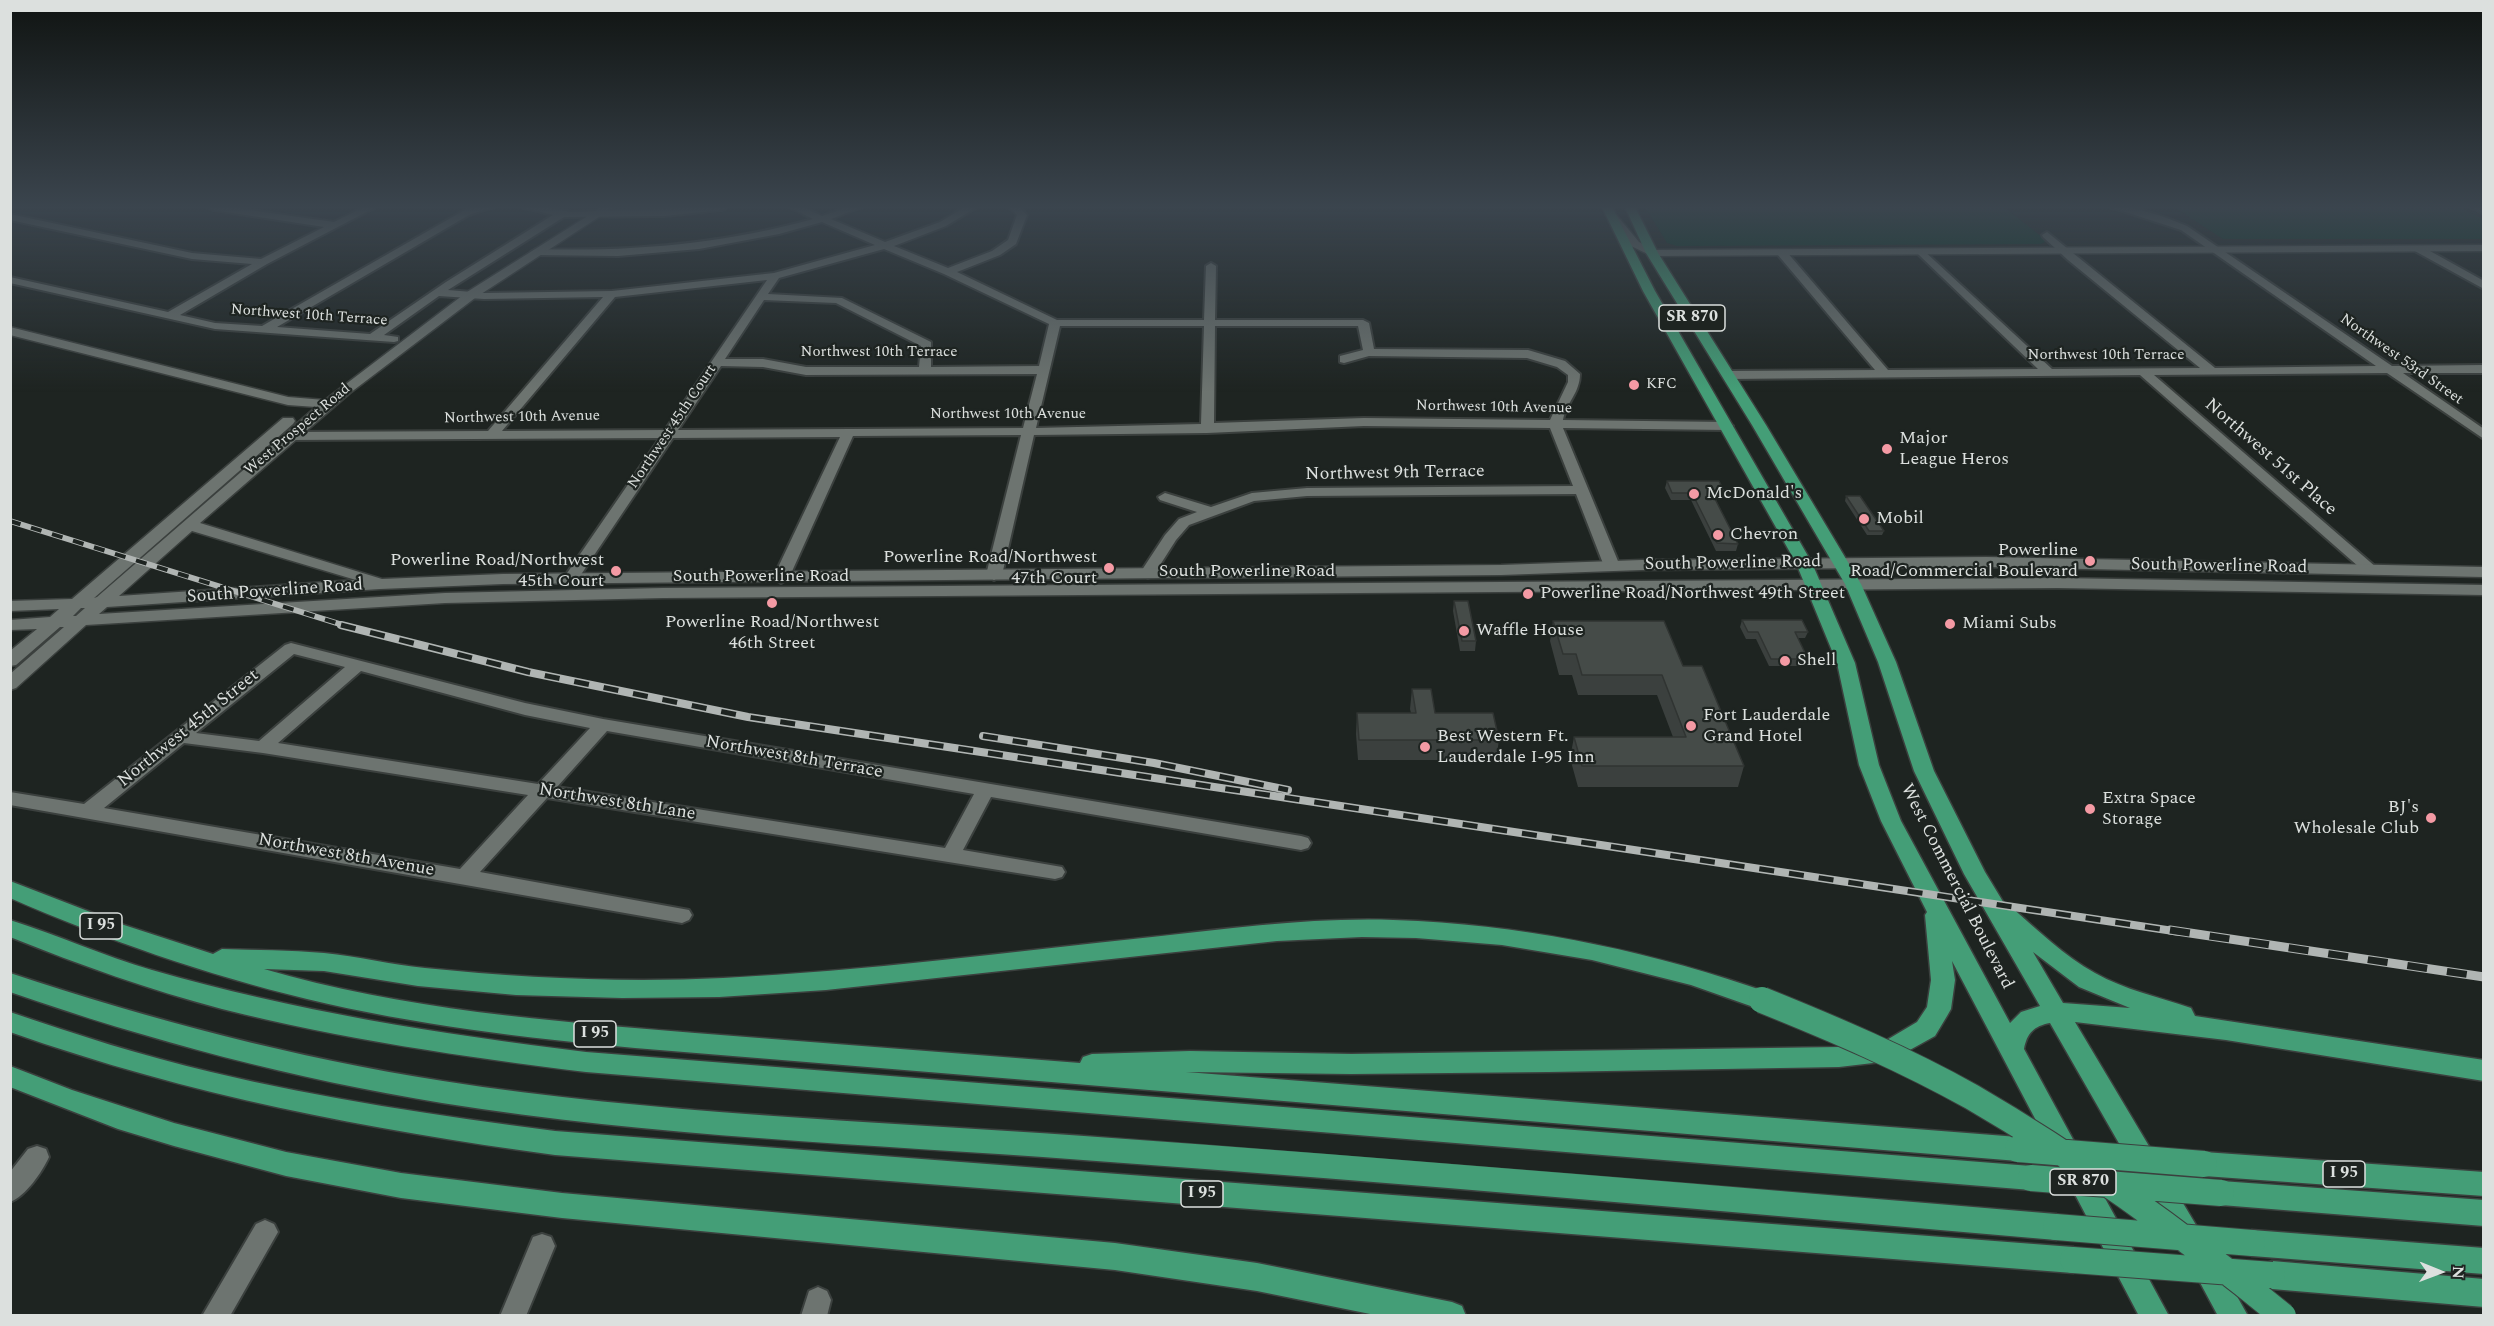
<!DOCTYPE html>
<style>
body{margin:0}
#map{position:relative;width:2494px;height:1326px;overflow:hidden;background:#1e2421;font-family:Spectral,serif}
canvas{display:block}
.frame{position:absolute;inset:0;border:12px solid #dce0de;pointer-events:none}
.north{position:absolute;left:2410px;top:1242px;width:60px;height:60px;-webkit-text-stroke:4px #1e2421;paint-order:stroke;rotate:91deg;font-size:16px;font-weight:700;line-height:24px;text-align:center;color:#dce0de}
.north::after{content:'';display:block;margin:auto;width:21px;height:27px;background:#dce0de;clip-path:polygon(50% 0,100% 100%,50% 72%,0 100%)}
</style>
<div id="map">
<canvas width="2494" height="1326"></canvas>
<div class="frame"></div>
<div class="north">N</div>
</div>
<script>
const ctx = document.querySelector('canvas').getContext('2d');
ctx.lineJoin = 'round';
function fill(path, color) { ctx.fillStyle = color; ctx.fill(path, 'evenodd'); }
function stroke(path, color, width, dash) { ctx.strokeStyle = color; ctx.lineWidth = width; ctx.lineCap = dash ? 'butt' : 'round'; ctx.setLineDash(dash || []); ctx.stroke(path); }
function write(font, color, halo, rows, align = 'center') {
  ctx.font = font + ' Spectral,serif'; ctx.lineWidth = 4.5; ctx.setLineDash([]); ctx.textBaseline = 'middle'; ctx.strokeStyle = halo; ctx.fillStyle = color; for (const [text, x, y, turn = 0] of rows) {
    ctx.save(); ctx.translate(x, y); ctx.rotate((+turn || 0) * Math.PI / 180); ctx.textAlign = isNaN(turn) ? turn : align; if (halo) ctx.strokeText(text, 0, 0); ctx.fillText(text, 0, 0); ctx.restore();
  }
}
fill(new Path2D(`
 M1645 207H2004L2047 241 2041 244 1677 246 1667 243Z
 M2174 207H2459L2483 219V239H2223Z`), '#003723');
const street = new Path2D(`
 M208 207H228L334 222 364 207H376L267 264 180 315 215 323 262 326 463 211 478 207H493L469 215 277 327 370 334 446 282 553 215 521 207H541L571 212 727 207 722 210 664 216 564 217 448 290 484 293 612 291 774 273 875 245 822 222 779 234 699 249 618 256 536 255 531 252 536 249C631 252 722 244 813 219L789 207H802L822 216 848 207H862L831 219 885 242 940 222 965 207H977L946 226 894 246 948 268 992 251 1008 240 1017 215 1009 207H1019L1027 215 1016 244 1000 255 957 272 1057 320H1204L1206 266 1211 263 1216 266 1215 320H1363L1369 323 1374 349 1528 350 1565 361 1580 374C1580 393 1566 403 1563 420L1727 422 1733 426 1727 430 1563 428 1620 566 1617 569H1607L1604 566 1576 494 1307 496 1254 501 1189 525 1176 540 1153 576 1148 578 1140 573 1165 535 1179 519 1197 512 1160 500 1158 497 1165 493 1211 507 1252 493 1307 488 1573 486 1550 428 1364 426 1207 433 1034 435 1002 575 994 580 986 575 1021 435 853 436 789 578 781 583 773 578 840 437 673 438 576 582 571 584 563 579 660 438 289 440 282 436 289 432 488 431 603 297 484 299 439 296 384 335 398 337V341L394 342 215 329 10 283V277L168 312 252 264 192 259 10 220V214L192 253 261 259 324 227 213 210ZM884 249 944 274 1049 324 1039 366 931 367V342L842 298 768 294 779 278ZM767 280 665 430 502 431 615 297ZM764 300 836 303 921 346 919 367H806L763 359H725ZM1060 326H1204L1201 424 1036 428ZM1215 326H1358L1363 350 1340 356V362L1344 363 1369 356 1527 358 1557 367 1568 375V382L1550 420 1364 418 1214 423ZM721 366 763 367 806 375 1037 374 1023 428 678 430Z
 M2110 207C2136 206 2163 216 2187 226L2392 366 2484 365V373H2403L2484 429V439L2387 373 2154 375 2377 568 2380 571 2377 574H2367L2140 375 1728 379 1722 375 1728 371 1875 370 1778 255 1777 253 1782 250 1786 251 1888 370 2038 369 1918 254 1917 252 1922 249 2052 369 2200 368 2068 260 2043 237 2042 235 2047 232 2215 368 2376 366 2181 230Z
 M2471 207H2484V214Z
 M2413 246H2421L2484 281V289L2413 250Z
 M291 643 525 703 603 719 1301 836 1308 838 1311 843 1308 848 1301 850 991 797 963 850 1062 867 1065 872 1062 877 1055 879 547 798 480 872 689 910 692 915 689 920 682 923 10 805V792L84 804 285 645ZM294 654 345 667 259 741 196 733ZM361 671 525 715 590 728 538 784 278 743ZM607 731 974 794 945 848 557 787ZM184 743 263 753 528 795 460 869 104 808Z
 M37 1146 46 1149 49 1157C42 1172 26 1196 10 1202V1172L28 1149Z
 M265 1220 274 1224 278 1232 230 1316H202L256 1224Z
 M542 1234 551 1237 555 1246 526 1316H500L533 1237Z
 M818 1287 827 1291 831 1300 827 1316H801L809 1291Z`);
const secondary = new Path2D(`
 M602 207H614L475 298 350 393 200 523 382 579 503 574 1501 565 1642 560 1986 557 2484 567V577L1986 567 1642 570 1501 575 503 584 380 589 107 607 99 614 445 593 663 588 2057 578 2484 585V595L2057 588 663 598 445 603 86 625 16 688 10 690V674L64 627H60L16 665 10 666V651L37 629 10 630V620L50 617 59 609 10 611V601L72 599 283 418H293L295 421 293 424 94 598 97 597 316 407 288 405 10 335V327L288 397 325 400 467 292ZM192 531 356 580 119 596ZM81 608H85L76 616H73Z
 M1610 211 1614 212 1639 242 1654 250 2484 245V251L1652 256 1631 246 1605 214Z`);
const highway = new Path2D(`
 M1602 207H1612L1655 291 1812 563 1855 663 1879 765 1901 821 2010 1023 2021 1012 2040 1006 1964 874 1914 771 1878 662 1845 584 1752 425 1646 253 1625 207H1635L1658 253 1766 425 1861 584 1896 662 1934 771 1985 872 2005 905 2011 907C2038 930 2064 956 2095 973 2125 990 2159 997 2191 1008L2195 1016 2484 1060V1081L2226 1040 2075 1022 2199 1230 2203 1239 2199 1248 2189 1252 2179 1248 2050 1023C2034 1026 2027 1033 2024 1049L2169 1316H2139L1952 961 1955 980 1951 1009 1947 1016 1935 1036 1890 1061 1839 1067 1548 1072 1351 1074 1186 1072 2018 1137 2027 1141 2031 1149 2027 1157 2018 1161 635 1048C525 1038 415 1025 307 999 207 975 104 939 10 898V881L124 925 213 954 222 949C256 950 290 950 324 953 358 956 391 965 425 968 523 978 623 983 723 978 866 971 1009 952 1152 937 1240 927 1329 915 1418 921 1541 928 1655 953 1770 993L1774 1000 1770 1007 1762 1010 1691 985 1592 960 1502 945 1416 938 1362 937 1277 941 826 990 719 997 622 998 516 995 418 986 324 971 264 969C403 1010 551 1021 695 1033 823 1043 952 1053 1080 1063L1083 1057 1092 1054 1190 1051 1351 1054 1839 1047 1885 1041 1917 1022 1927 1007 1931 980 1925 915 1927 912 1881 821 1859 765 1837 663 1796 563 1643 291ZM2033 952 2079 987 2130 1008 2063 1003Z
 M10 920C58 935 104 956 152 970 294 1011 439 1034 586 1052L2031 1166 2040 1169 2044 1178 2040 1187 2031 1190 586 1072C464 1057 342 1039 222 1009 150 990 80 965 10 937Z
 M10 973C152 1020 295 1058 443 1081 655 1114 870 1121 1084 1136 1408 1159 1732 1187 2056 1214L2066 1218 2070 1227 2066 1236 2056 1240C1732 1212 1408 1183 1083 1160 869 1144 654 1137 442 1103 295 1079 151 1041 10 992Z
 M10 1012C77 1035 143 1056 211 1072 324 1099 439 1116 555 1131L2073 1247 2083 1251 2087 1260 2083 1269 2073 1273 555 1155C365 1129 192 1096 10 1032Z
 M10 1066 72 1090 174 1123 286 1152 401 1173 562 1193 1115 1243 1257 1263 1452 1302 1462 1306 1466 1316H1380L1257 1291 1115 1270 562 1218 401 1198 286 1176 174 1146 118 1129 10 1087Z
 M2204 1152 2484 1172V1196L2204 1176 2195 1172 2191 1164 2195 1156Z
 M2221 1181 2484 1200V1226L2221 1205 2212 1202 2208 1193 2212 1184Z
 M2252 1230 2484 1248V1274L2252 1256 2242 1252 2238 1243 2242 1234Z
 M2203 1249 2213 1253 2248 1316H2218L2189 1262 2193 1253Z
 M2272 1261 2484 1279V1307L2272 1289 2262 1285 2258 1275 2262 1265Z`);
stroke(street, '#3b403e', 4);
stroke(secondary, '#3b403e', 3);
stroke(highway, '#3b403e', 3);
fill(street, '#6d7470');
fill(secondary, '#6d7470');
fill(highway, '#449e77');
const railFar2 = new Path2D(`
 M10 521 346 626`);
const railFar1 = new Path2D(`
 M341 625 528 672 748 717 2180 932
 M983 736 1154 763 1288 790`);
const rail = new Path2D(`
 M2170 930 2484 977`);
stroke(railFar2, '#b0b5b3', 6);
stroke(railFar1, '#b0b5b3', 8);
stroke(rail, '#b0b5b3', 9);
stroke(railFar2, '#1e2421', 4, [11]);
stroke(railFar1, '#1e2421', 5, [15]);
stroke(rail, '#1e2421', 7, [20]);
const highwayBridge = new Path2D(`
 M1762 1000C1834 1029 1904 1059 1972 1097 2082 1161 2184 1235 2283 1316
 M2018 1149 2204 1164
 M2031 1178 2221 1193
 M2056 1227 2252 1243
 M2073 1260 2272 1275`);
stroke(highwayBridge, '#3b403e', 28, []);
stroke(highwayBridge, '#449e77', 26);
fill(new Path2D(`
 M1667 481 1725 493 1723 500H1716L1738 544 1736 551H1716L1691 500H1671L1665 488Z
 M1846 496 1884 531 1882 535H1867L1845 501Z
 M1454 601 1476 641 1475 651H1460L1453 611Z
 M1742 620 1808 632 1805 638H1798L1808 659 1806 666H1769L1756 639H1746L1740 627Z
 M1553 621 1683 666 1744 766 1738 787H1578L1570 758 1574 737H1673L1657 695H1578L1572 675H1559L1550 641Z
 M1412 689 1435 713 1499 740 1496 760H1358L1356 734 1357 713H1411L1410 709Z`), '#3b403e');
const building = new Path2D(`
 M1667 481H1719L1725 493H1712L1738 544 1717 543 1692 493H1672Z
 M1846 496H1860L1884 531H1869Z
 M1454 601H1468L1476 641H1462Z
 M1742 620H1802L1808 632H1795L1808 659H1771L1758 632H1748Z
 M1553 621H1664L1683 666H1702L1744 766H1582L1574 737H1686L1662 675H1582L1576 654H1563Z
 M1412 689H1431L1435 713H1493L1499 740H1359L1357 713H1416Z`);
fill(building, '#454b48');
stroke(building, '#303432', 1.5);
const sky = ctx.createLinearGradient(0, 0, 0, 392);
sky.addColorStop(0, '#101412');
sky.addColorStop(0.53, '#3b454e');
sky.addColorStop(1, '#3b454e00');
ctx.fillStyle = sky;
ctx.fillRect(0, 0, 2494, 392);
for (const [x, y, r, color] of [
 [1634,385,6,"#f49aa4"],
 [1887,449,6,"#f49aa4"],
 [1694,494,6,"#f49aa4"],
 [1864,519,6,"#f49aa4"],
 [1718,535,6,"#f49aa4"],
 [2090,561,6,"#f49aa4"],
 [1109,568,6,"#f49aa4"],
 [616,571,6,"#f49aa4"],
 [1528,594,6,"#f49aa4"],
 [772,603,6,"#f49aa4"],
 [1950,624,6,"#f49aa4"],
 [1464,631,6,"#f49aa4"],
 [1785,661,6,"#f49aa4"],
 [1691,726,6,"#f49aa4"],
 [1425,747,6,"#f49aa4"],
 [2090,809,6,"#f49aa4"],
 [2431,818,6,"#f49aa4"]
]) { const dot = new Path2D(); dot.arc(x, y, r, 0, 2 * Math.PI); ctx.fillStyle = color; ctx.fill(dot); stroke(dot, '#1e2421', 2); }
write('15px', '#dce0de', '#1e2421', [
 ["Northwest 10th Terrace",309,316,4],
 ["Northwest 10th Terrace",879,353],
 ["Northwest 10th Terrace",2106,356],
 ["Northwest 53rd Street",2401,360,35],
 ["Northwest 10th Avenue",1494,408,1],
 ["Northwest 10th Avenue",1008,415],
 ["Northwest 10th Avenue",522,418,-1],
 ["Northwest 45th Court",673,427,-56],
 ["West Prospect Road",298,430,-40]
]);
write('15px', '#dce0de', '#1e2421', [
 ["KFC",1646,385]
], 'left');
for (const [x, y, w] of [
 [1692,318,66],
 [101,926,42],
 [595,1034,42],
 [2344,1174,42],
 [2083,1182,66],
 [1202,1194,42]
]) { const box = new Path2D(); box.roundRect(x - w / 2, y - 13, w, 26, 4.5); ctx.fillStyle = '#1e2421'; ctx.fill(box); stroke(box, '#dce0de', 1.5); }
write('bold 16px', '#dce0de', null, [
 ["SR 870",1692,318],
 ["I 95",101,926],
 ["I 95",595,1034],
 ["I 95",2344,1174],
 ["SR 870",2083,1182],
 ["I 95",1202,1194]
]);
write('18px', '#dce0de', '#1e2421', [
 ["Major",1899,439],
 ["League Heros",1899,460],
 ["McDonald's",1706,494],
 ["Mobil",1876,519],
 ["Chevron",1730,535],
 ["Powerline",2078,551,"right"],
 ["Road/Commercial Boulevard",2078,572,"right"],
 ["Powerline Road/Northwest",1097,558,"right"],
 ["47th Court",1097,579,"right"],
 ["Powerline Road/Northwest",604,561,"right"],
 ["45th Court",604,582,"right"],
 ["Powerline Road/Northwest 49th Street",1540,594],
 ["Powerline Road/Northwest",772,623,"center"],
 ["46th Street",772,644,"center"],
 ["Miami Subs",1962,624],
 ["Waffle House",1476,631],
 ["Shell",1797,661],
 ["Fort Lauderdale",1703,716],
 ["Grand Hotel",1703,737],
 ["Best Western Ft.",1437,737],
 ["Lauderdale I-95 Inn",1437,758],
 ["Extra Space",2102,799],
 ["Storage",2102,820],
 ["BJ's",2419,808,"right"],
 ["Wholesale Club",2419,829,"right"]
], 'left');
write('18px', '#dce0de', '#1e2421', [
 ["Northwest 51st Place",2270,458,41],
 ["Northwest 9th Terrace",1395,474,-1],
 ["South Powerline Road",1733,564,-1],
 ["South Powerline Road",2219,567,1],
 ["South Powerline Road",1247,572],
 ["South Powerline Road",761,577],
 ["South Powerline Road",275,592,-4],
 ["Northwest 45th Street",189,729,-39],
 ["Northwest 8th Terrace",794,758,10],
 ["Northwest 8th Lane",617,803,9],
 ["Northwest 8th Avenue",346,856,10],
 ["West Commercial Boulevard",1956,887,63]
]);
</script>
